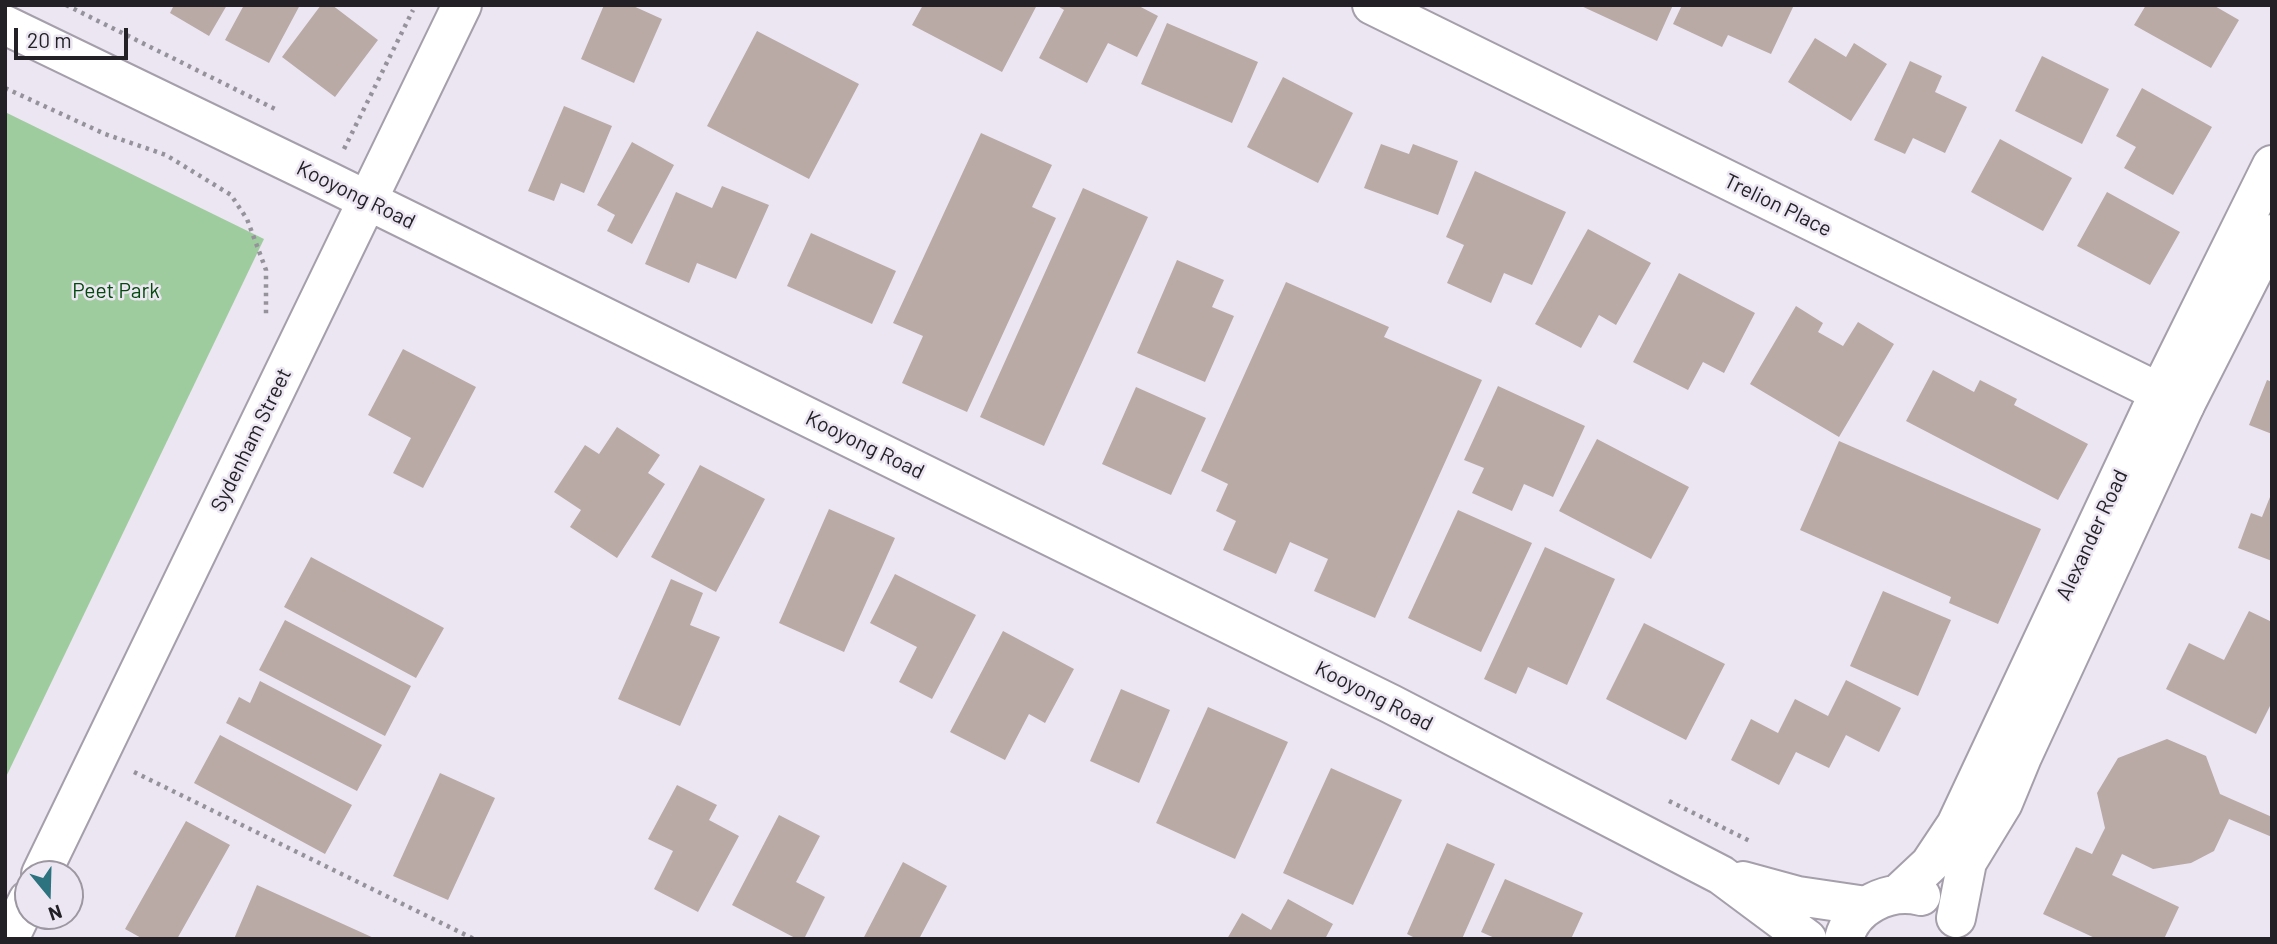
<!DOCTYPE html>
<style>
body{margin:0}
#map{position:relative;width:2277px;height:944px;overflow:hidden;background:#ece6f3;font-family:Barlow,sans-serif}
canvas{display:block}
.frame{position:absolute;inset:0;border:7px solid #232126;pointer-events:none}
.north{position:absolute;left:14px;top:860px;width:70px;height:70px;box-sizing:border-box;background:#ece6f3;border:2px solid #9c97a1;border-radius:50%;rotate:161deg;font-size:19px;font-weight:700;line-height:28px;text-align:center;color:#232126}
.north::after{content:'';display:block;margin:auto;width:24px;height:32px;background:#2c737f;clip-path:polygon(50% 0,100% 100%,50% 72%,0 100%)}
.scale{position:absolute;left:14px;top:28px;width:114px;height:32px;box-sizing:border-box;border:4px solid #232126;border-top:0;padding-left:9px;font-size:21px;line-height:24px;white-space:nowrap;color:#232126;-webkit-text-stroke:5px #ece6f3;paint-order:stroke}
</style>
<div id="map">
<canvas width="2277" height="944"></canvas>
<div class="frame"></div>
<div class="north">N</div>
<div class="scale">20 m</div>
</div>
<script>
const ctx = document.querySelector('canvas').getContext('2d');
ctx.lineJoin = 'round';
function fill(path, color) { ctx.fillStyle = color; ctx.fill(path, 'evenodd'); }
function stroke(path, color, width, dash) { ctx.strokeStyle = color; ctx.lineWidth = width; ctx.lineCap = dash ? 'butt' : 'round'; ctx.setLineDash(dash || []); ctx.stroke(path); }
function write(font, color, halo, rows, align = 'center') {
  ctx.font = font + ' Barlow,sans-serif'; ctx.lineWidth = 5; ctx.setLineDash([]); ctx.textBaseline = 'middle'; ctx.strokeStyle = halo; ctx.fillStyle = color; for (const [text, x, y, turn = 0] of rows) {
    ctx.save(); ctx.translate(x, y); ctx.rotate((+turn || 0) * Math.PI / 180); ctx.textAlign = isNaN(turn) ? turn : align; if (halo) ctx.strokeText(text, 0, 0); ctx.fillText(text, 0, 0); ctx.restore();
  }
}
fill(new Path2D(`
 M5 112 264 239 5 779Z`), '#9fcc9e');
fill(new Path2D(`
 M174 5H227L209 36 170 13Z
 M244 5H300L269 63 225 40Z
 M321 5H332L378 40 335 97 282 57Z
 M604 5H631L662 19 634 83 581 59Z
 M923 5H1037L1002 72 912 25Z
 M1056 5H1137L1158 16 1137 57 1108 43 1087 83 1039 58 1064 10Z
 M1579 5H1673L1657 41Z
 M1682 5H1794L1771 54 1728 35 1722 47 1673 24Z
 M2146 5H2213L2239 20 2211 68 2134 25Z
 M1167 23 1258 62 1232 123 1141 84Z
 M757 31 859 84 809 179 707 126Z
 M1815 38 1846 57 1854 43 1887 64 1851 121 1788 82Z
 M2042 56 2109 89 2082 144 2015 111Z
 M1910 61 1942 76 1935 92 1967 107 1945 153 1913 138 1905 154 1874 140Z
 M1283 77 1353 113 1318 183 1247 147Z
 M2142 88 2212 127 2173 195 2124 168 2136 147 2116 136Z
 M564 106 612 126 584 193 561 183 554 201 528 191Z
 M981 133 1052 165 1032 207 1056 218 967 412 902 383 923 336 893 323Z
 M2000 139 2072 178 2043 231 1971 192Z
 M632 142 674 165 632 244 607 231 615 215 597 205Z
 M1381 144 1409 154 1413 144 1458 161 1438 215 1364 188Z
 M1475 171 1566 212 1532 285 1504 273 1491 303 1447 283 1464 245 1446 237Z
 M722 186 769 205 736 279 697 263 689 283 645 264 676 192 712 208Z
 M1083 188 1148 217 1044 446 980 417Z
 M2107 192 2180 232 2150 285 2077 246Z
 M1588 229 1651 263 1616 325 1599 315 1581 348 1535 324Z
 M811 233 896 271 872 324 787 286Z
 M1177 260 1224 280 1212 307 1234 316 1205 382 1137 353Z
 M1679 273 1755 313 1724 373 1703 362 1688 390 1633 362Z
 M1286 282 1389 327 1384 337 1482 380 1375 618 1314 591 1328 559 1290 542 1276 574 1223 550 1236 521 1216 511 1228 484 1201 471Z
 M1796 306 1823 323 1818 332 1843 346 1858 322 1894 344 1839 437 1750 384Z
 M403 349 476 387 423 488 393 473 411 438 368 415Z
 M1933 370 1974 392 1980 380 2017 399 2014 405 2088 444 2058 500 1906 421Z
 M2267 380 2272 382V434L2249 425Z
 M1498 386 1585 426 1553 497 1524 484 1512 511 1472 493 1484 468 1464 460Z
 M1136 387 1206 418 1171 495 1102 464Z
 M617 427 660 455 648 473 665 484 617 558 570 527 581 510 554 492 585 445 599 454Z
 M1597 439 1689 487 1651 559 1559 511Z
 M1839 441 2041 529 1998 624 1949 603 1951 597 1800 530Z
 M700 465 765 499 716 592 651 557Z
 M2272 492V561L2238 548 2251 513 2262 517Z
 M829 509 895 538 844 652 779 623Z
 M1458 510 1532 543 1481 652 1408 618Z
 M1545 547 1615 579 1567 685 1528 667 1516 694 1484 679Z
 M311 557 444 628 416 678 284 607Z
 M895 574 976 615 932 699 899 682 917 647 870 623Z
 M671 579 703 593 690 625 720 637 680 726 618 699Z
 M1883 591 1951 620 1918 696 1850 666Z
 M2249 611 2272 622V702L2256 734 2166 689 2189 643 2224 660Z
 M285 620 411 686 385 736 259 670Z
 M1644 623 1725 664 1686 740 1606 699Z
 M1003 631 1074 669 1045 723 1029 714 1005 760 950 732Z
 M1846 680 1901 708 1879 752 1846 735 1829 768 1796 752 1779 785 1731 760 1751 719 1778 733 1795 699 1828 716Z
 M260 681 382 745 357 791 226 723 239 697 250 703Z
 M1121 689 1170 710 1139 783 1090 761Z
 M1208 707 1288 742 1235 859 1156 823Z
 M220 735 352 805 325 854 194 783Z
 M2167 739 2206 756 2220 794 2272 817V837L2229 819 2214 851 2191 863 2153 869 2122 854 2112 875 2179 907 2164 939H2097L2043 914 2076 847 2092 854 2105 828 2097 793 2118 758Z
 M1331 768 1402 800 1353 905 1283 873Z
 M440 773 495 798 448 900 393 876Z
 M677 785 717 805 709 820 739 836 698 912 654 889 673 851 648 839Z
 M779 815 820 836 796 882 825 897 804 939H797L732 905Z
 M186 821 230 845 177 939H143L125 929Z
 M1447 843 1495 864 1462 939H1417L1407 934Z
 M903 862 947 886 919 939H863Z
 M1505 879 1583 913 1571 939H1497L1481 932Z
 M257 885 376 939H234Z
 M1288 899 1333 924 1325 939H1227L1242 913 1271 930Z`), '#b9aaa6');
const minor = new Path2D(`
 M1372 5 2185 405
 M5 25 328 181 1391 704 1721 875 1807 939
 M41 874 462 5
 M1743 881 1798 896 1866 906
 M9 939 28 900`);
const secondary = new Path2D(`
 M1898 894 1930 864 1956 825 2159 393 2272 165
 M1956 918 1967 862 2003 803 2022 757 2185 405 2272 234
 M1844 939C1852 906 1889 888 1921 896`);
stroke(minor, '#a59fab', 42);
stroke(secondary, '#a59fab', 42);
stroke(new Path2D(`
 M66 5 275 109
 M5 88 105 134 166 155 231 195 247 219 266 270V317
 M344 149 413 10
 M134 772 474 939
 M1669 801 1752 842`), '#96929c', 4.5, [3.5, 5]);
stroke(minor, '#fff', 38);
stroke(secondary, '#fff', 38);
write('21px', '#232126', '#ece6f3', [
 ["Kooyong Road",356,195,26],
 ["Trelion Place",1778,205,26],
 ["Sydenham Street",251,440,-64],
 ["Kooyong Road",865,445,26],
 ["Alexander Road",2092,535,-65],
 ["Kooyong Road",1374,696,27]
]);
write('21px', '#034b0c', '#ece6f3', [
 ["Peet Park",116,291]
]);
</script>
